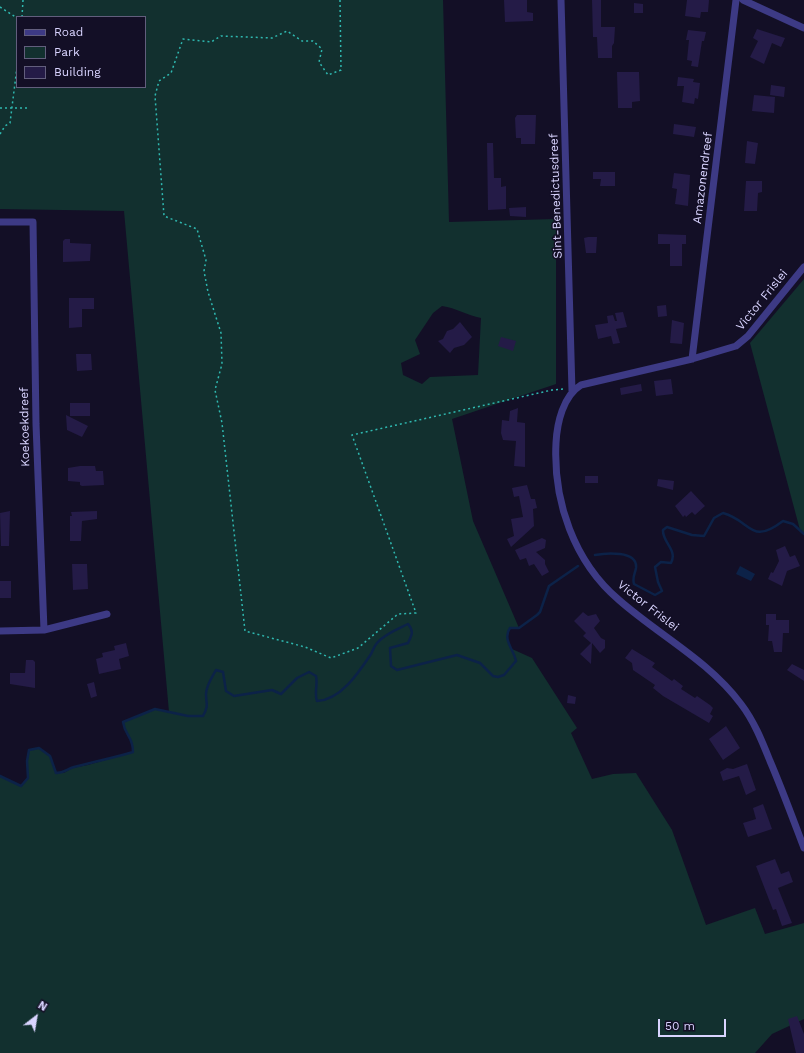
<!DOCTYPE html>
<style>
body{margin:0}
#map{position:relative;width:804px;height:1053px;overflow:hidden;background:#130f26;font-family:"Work Sans",sans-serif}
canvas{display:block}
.legend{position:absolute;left:16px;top:16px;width:130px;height:72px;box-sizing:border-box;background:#130f26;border:1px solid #625e7d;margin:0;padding:5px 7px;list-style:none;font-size:12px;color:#d9d4ff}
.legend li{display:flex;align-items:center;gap:8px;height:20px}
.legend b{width:20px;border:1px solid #625e7d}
.north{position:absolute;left:16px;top:997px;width:40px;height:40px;-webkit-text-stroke:3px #130f26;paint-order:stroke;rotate:31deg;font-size:11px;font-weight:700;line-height:16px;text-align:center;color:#d9d4ff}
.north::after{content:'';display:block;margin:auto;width:14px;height:18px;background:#d9d4ff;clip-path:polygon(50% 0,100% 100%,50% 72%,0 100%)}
.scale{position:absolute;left:658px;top:1019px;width:68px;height:18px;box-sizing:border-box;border:2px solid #d9d4ff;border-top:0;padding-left:5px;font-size:12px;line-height:14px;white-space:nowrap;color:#d9d4ff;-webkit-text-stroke:3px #130f26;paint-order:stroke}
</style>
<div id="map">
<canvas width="804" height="1053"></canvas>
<ul class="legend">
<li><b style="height:5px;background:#3d3a85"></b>Road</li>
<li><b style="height:11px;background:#12302f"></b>Park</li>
<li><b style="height:11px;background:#241b47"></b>Building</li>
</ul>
<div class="north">N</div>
<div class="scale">50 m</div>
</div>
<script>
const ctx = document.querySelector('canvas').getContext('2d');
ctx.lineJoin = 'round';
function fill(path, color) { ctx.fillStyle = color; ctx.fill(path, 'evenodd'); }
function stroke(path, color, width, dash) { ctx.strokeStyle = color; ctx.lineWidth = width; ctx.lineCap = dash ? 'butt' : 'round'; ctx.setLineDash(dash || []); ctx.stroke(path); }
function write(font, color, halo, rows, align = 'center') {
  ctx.font = font + ' "Work Sans",sans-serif'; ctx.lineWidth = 3; ctx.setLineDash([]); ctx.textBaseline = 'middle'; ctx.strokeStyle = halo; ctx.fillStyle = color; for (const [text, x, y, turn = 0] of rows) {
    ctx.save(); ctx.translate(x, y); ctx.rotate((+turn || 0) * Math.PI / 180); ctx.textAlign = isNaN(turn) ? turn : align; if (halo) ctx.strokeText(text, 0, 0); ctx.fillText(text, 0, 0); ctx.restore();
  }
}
fill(new Path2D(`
 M0 0H443L449 222 556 219V384L452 419 473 521 519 628 510 629C505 635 508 642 512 649L532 658 577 728 571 733 592 779 613 774 636 773 672 830 706 925 755 908 765 934 804 923V1019L772 1034 755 1053H0V776L22 786 28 778 27 761 29 750 39 748 50 756 56 772 64 773 72 768 88 765 133 752C133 737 124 736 123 722L155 709 169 712 124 211 0 209ZM17 17H145V87H17ZM442 306C456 308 467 315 481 318L478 375 430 377 422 384 403 375 401 363 420 354 415 340 433 313Z
 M804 279V534L800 530 750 343Z`), '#12302f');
fill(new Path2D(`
 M740 566 755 574 751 581 736 574Z`), '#0c2248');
stroke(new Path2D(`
 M595 555C605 553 638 550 636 568 635 574 632 577 634 584L655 595 662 591 658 582 655 567 661 562 671 563C678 550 662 542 663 530L667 527 692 535 704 536 714 518 723 513C752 521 750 546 783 521L793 524 804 534
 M0 776 21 786 28 778 27 761 29 750 39 748 50 756 56 773C64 773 67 769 74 767 93 762 113 758 133 752 133 736 125 736 123 722L155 709 188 716H203C209 705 206 704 206 694 206 686 212 677 216 670L223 672 226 691 234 696 272 690 281 694 297 678 309 672 316 676C318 685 314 693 317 701 341 700 359 672 371 654 373 650 375 644 379 641 387 633 398 629 408 624 414 631 412 635 408 643L390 648 391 666 397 670 457 655 480 663 493 676 498 677 504 675 516 661C514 650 502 639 510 628H519L537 615 540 612 549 586 578 566`), '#0c2248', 2.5);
fill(new Path2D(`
 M504 0H527V12L533 13V21L505 22Z
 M592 0H601V27H615L614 43 612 46V58H598L597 37H593Z
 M687 0H709L708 12H701L700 18 685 16Z
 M634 3 643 4V13H634Z
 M757 29 785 38 781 47 772 43 764 64 750 57 758 41 753 38Z
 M688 30 706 32 704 41H702L698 67 691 66 692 61 687 60 689 40H686Z
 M617 72H639L640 101 632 102V108H618Z
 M678 77 694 79 693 82 700 83 698 99 695 98 694 104 682 102 684 86H677Z
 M771 85 785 87 784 97 770 95Z
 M754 95 775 97 774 113 752 111Z
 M517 115H536L535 144H521V138H516L515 118Z
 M674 124 696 127 694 137 673 134Z
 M747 141 758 143 755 164 745 163Z
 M487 143H493L494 178H501V187L506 186V209L488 210Z
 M593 172H615V186H600L601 179H593Z
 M674 173 690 175 688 206 675 204 677 189 672 188Z
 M746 181H762V192L758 193 757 211H744Z
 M526 207V217L510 216 509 208Z
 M658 234 686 235V244H682V266H670V244H658Z
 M588 237H597L596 253H586L584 238Z
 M65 239H70V243L91 244 90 261 63 262V241Z
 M69 298H94V309H82V327L69 328Z
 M666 305 667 316 658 317 657 306Z
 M623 312 627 327 616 329 620 343 613 344 611 336 598 339 595 325 608 323 607 316 613 315 615 321H617L615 313Z
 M672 320 684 323 682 344 670 343Z
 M460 322 472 337 464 345 454 348 450 353 438 341 443 339 447 331 453 329Z
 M501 337 516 341 513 351 498 346Z
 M76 354H91L92 370 77 371Z
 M671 379 673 394 656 396 654 381Z
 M641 384 642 391 621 395 620 388Z
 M70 403H90V416H70Z
 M518 408 517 422 525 423V467L514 466 516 441 503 440 501 433 502 420 509 421 510 411Z
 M66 415 88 426 82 437 67 430Z
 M80 466H95L96 471H103L104 485 82 486 80 485V482L68 481V468Z
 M585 476H598V483H585Z
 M658 479 674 481 673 490 657 486Z
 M527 485 531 499H535L537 508 533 509 534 526 511 547 507 539 514 536 511 519 523 517 519 496 514 497 512 488Z
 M691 491 705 506 695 515 692 512 686 517 685 515 683 517 675 506Z
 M10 511 9 546H1L0 513Z
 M97 511V519L82 521 81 541H70V516H72L71 512Z
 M542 538 546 540 545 548 536 552 545 560V564L549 572 542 576 534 564 529 566 526 558 520 560 515 550Z
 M785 546 790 557 795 555 800 566 787 571 782 586 768 579 771 572 773 573 779 561 776 550Z
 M72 564H87L88 589 73 590Z
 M0 581H11V598H0Z
 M583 612 588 616 596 614 600 621 594 628 601 638 605 640V648L600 653 592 643 591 664 580 654 591 643 583 636 586 633 574 621Z
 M766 614H776V620H789V633H783L782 652H774L772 641H768L769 625H766Z
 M126 643 129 656 119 659 121 669 99 674 96 659 103 657 102 653 115 650 114 646Z
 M632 649 655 663 652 667 672 681 674 679 683 686 681 689 695 698 697 696 710 705 713 708 710 714 713 716 709 723 663 696 653 688 655 685 633 670 632 663 625 658Z
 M26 660H33L35 662V688L10 684V673H25Z
 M792 664 804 670V681L787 670Z
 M94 682 97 696 91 698 87 684Z
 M568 695 576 697 575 704 567 703Z
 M726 726 740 748 723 760 709 739Z
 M747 764 756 790 746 795 739 776 723 781 720 772 727 768 733 769Z
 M763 804 772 829 748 837 743 823 756 819 753 808Z
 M775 859 781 874 789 871 793 882 778 888 792 923 782 926 776 909 773 910 756 866Z
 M797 1016 804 1034V1053H796L788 1019Z`), '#241b47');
stroke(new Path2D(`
 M340 0 341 70 328 75 319 62 322 49 313 41H302L287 31 272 38 221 36 211 42 183 39 171 73 159 81 155 96 164 216 197 229 206 260 204 271 208 292 221 333 222 364 215 390 222 423 245 631 305 647 331 658 358 648 398 614 416 613 352 435 552 390 564 389
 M0 7 17 18
 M22 17 23 0
 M0 108H28
 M0 134 5 126 10 123 17 67`), '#2fb8b0', 1.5, [2, 3]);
stroke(new Path2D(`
 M561 0 572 391
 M743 0 804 28
 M0 222H33L36 424 44 630
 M804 267 748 336 736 346 692 359 581 385C563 396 557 423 556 443 553 501 574 562 619 600 660 636 708 660 741 704 754 721 762 741 770 761 782 789 793 819 804 848
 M692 359 736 0
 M0 631 44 630 107 614`), '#3d3a85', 7);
write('12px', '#d9d4ff', '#130f26', [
 ["Amazonendreef",703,178,-83],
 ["Sint-Benedictusdreef",556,196,-92],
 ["Victor Frislei",762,300,-51],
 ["Koekoekdreef",25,427,-91],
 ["Victor Frislei",648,606,38]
]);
</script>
